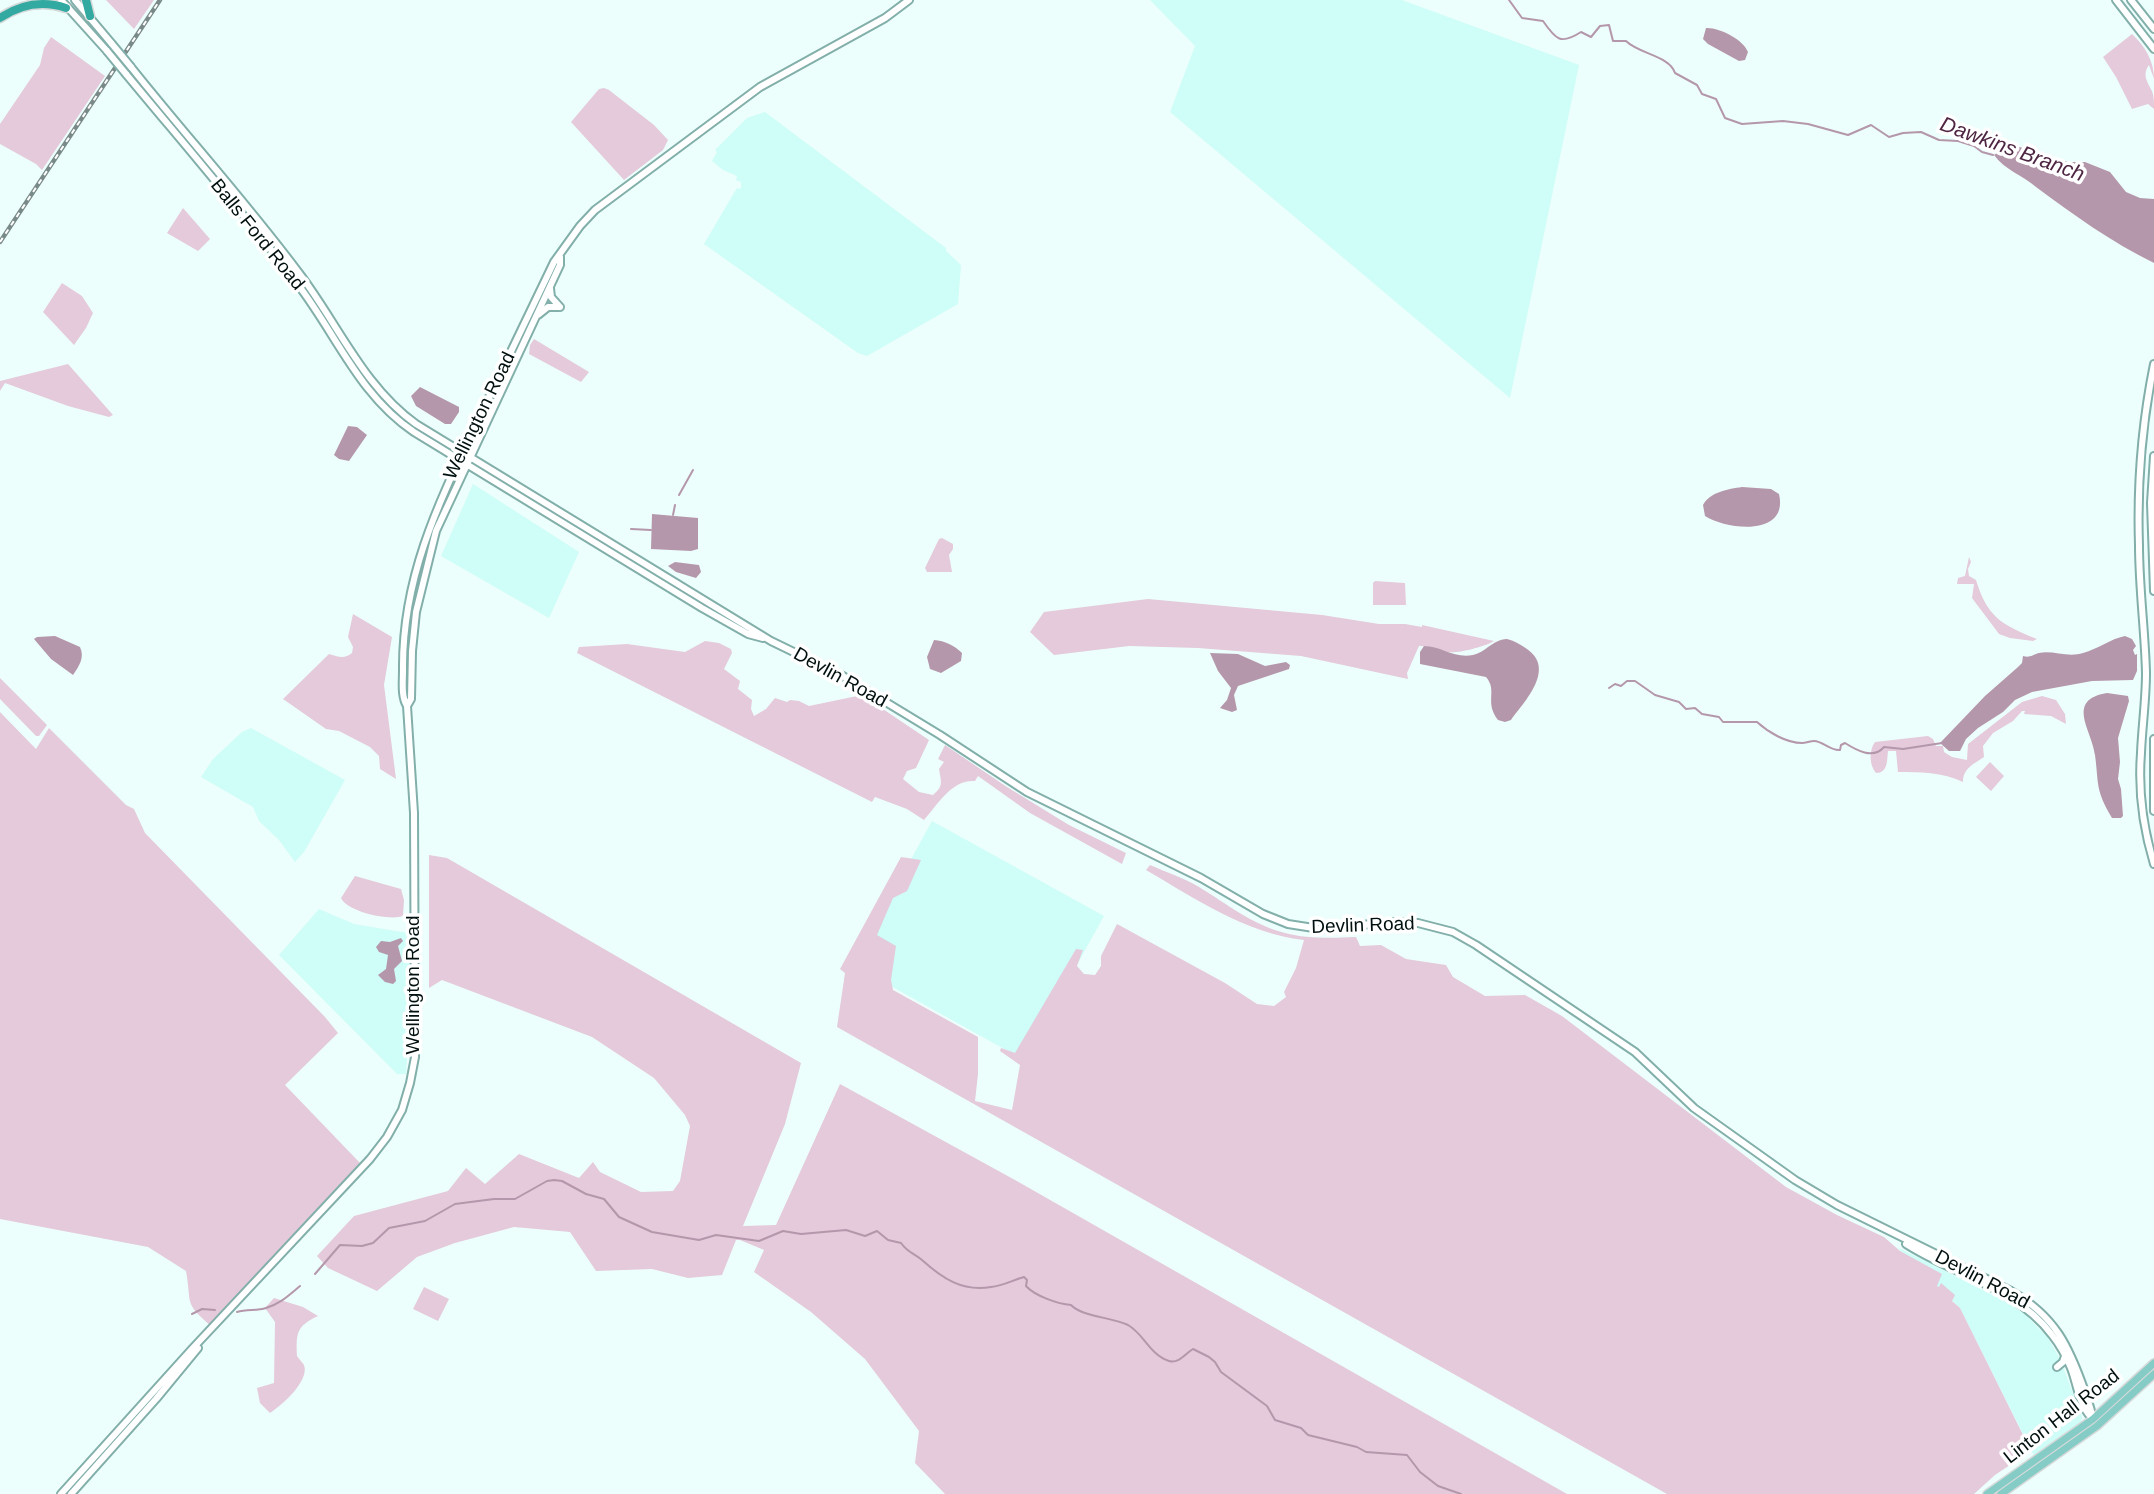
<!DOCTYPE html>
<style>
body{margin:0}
canvas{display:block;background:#ecfffc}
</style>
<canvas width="2154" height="1494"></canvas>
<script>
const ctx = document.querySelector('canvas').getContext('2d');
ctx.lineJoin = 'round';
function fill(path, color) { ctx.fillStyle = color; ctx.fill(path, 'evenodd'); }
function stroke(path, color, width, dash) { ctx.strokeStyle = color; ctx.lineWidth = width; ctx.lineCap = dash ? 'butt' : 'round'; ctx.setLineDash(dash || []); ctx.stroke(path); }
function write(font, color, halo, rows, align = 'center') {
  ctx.font = font + ' Helvetica,sans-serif'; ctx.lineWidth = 7; ctx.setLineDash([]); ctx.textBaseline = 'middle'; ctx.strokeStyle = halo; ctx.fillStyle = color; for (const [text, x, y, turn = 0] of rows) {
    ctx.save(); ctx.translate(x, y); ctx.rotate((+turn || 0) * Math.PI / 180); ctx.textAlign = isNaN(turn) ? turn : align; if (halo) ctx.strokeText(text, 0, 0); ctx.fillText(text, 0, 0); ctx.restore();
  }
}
fill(new Path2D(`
 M1150 0H1402L1579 65 1510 398 1170 112 1195 46Z
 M765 112 946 248V251L961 265 958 304 867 356 858 353 704 244 734 193 737 188 740 189 741 187V182L736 180 737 176 723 170 712 161 717 152 715 150 747 118Z
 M473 484 579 552 549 618 441 556Z
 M251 728 345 780 304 852 295 862 279 840 259 821 253 807 201 777 213 759 242 732Z
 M932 821 1104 916 1024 1060 853 965Z
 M319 909 354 924 408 933 411 1002 406 1074H397L279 955Z
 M1897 1247 2009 1303 2027 1316 2048 1338 2060 1359 2082 1417 2081 1422 2034 1456 1960 1308Z`), '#cffdf7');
fill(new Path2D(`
 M106 0H154L134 29Z
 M2132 34C2145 46 2154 61 2154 79L2149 65C2142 75 2147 81 2152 91 2154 96 2154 103 2154 109L2148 104 2132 109 2116 77 2103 57Z
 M51 37 105 76 42 170 36 164 0 144V124L40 65 44 48Z
 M604 88 609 90 654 125 668 140 663 150 624 180 571 122 599 89Z
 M183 208 210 239 198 251 167 233Z
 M62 283 82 296 93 313 86 328 74 345 43 312Z
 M534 339 589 372 581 382 529 354 530 345Z
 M68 364 113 415 109 417 68 406 5 383 0 391V381Z
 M942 538 953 544V549L949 555 952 572H927L925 568 939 539Z
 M1969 557 1971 562 1968 569 1969 576 1976 580C1987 617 2002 625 2037 639L2033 641 2010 638 1999 634 1972 598 1974 584H1957L1958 578 1965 576Z
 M1375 581 1405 583 1406 605H1373V583Z
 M1148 599 1322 615 1379 624H1405L1422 627V625L1494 641C1487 646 1457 654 1448 652 1438 651 1431 646 1419 646L1407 673 1408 679 1301 656 1198 648 1129 646 1054 655 1030 632 1044 612Z
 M353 614 392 637 384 685 396 779 380 769 379 756 370 747 339 731 326 729 283 699 329 654C338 657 345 659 352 653L353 647 348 637Z
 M705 641 719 643 731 649 732 653 724 669 740 681 738 689 752 700 751 709 754 716 766 709 775 698 787 702 790 700 799 701 809 706 862 695 929 740 916 768 907 771 903 779 919 792 933 795C944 786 941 782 939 769L944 762 938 759 945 745 1007 787 1069 825 1126 853 1122 864 1030 813 978 776 975 781C952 779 937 805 924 820L907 809 875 797 872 802 577 653 579 647 627 644 685 652Z
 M0 678 47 725 39 736H36L0 699Z
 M2042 696 2056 700 2065 714 2066 724 2051 716 2024 714 2025 711H2022L2013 721 1993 733 1983 746 1984 757C1974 764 1963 768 1963 782 1943 772 1919 772 1898 772L1896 751H1888C1887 760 1888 773 1876 773 1869 765 1869 750 1875 742L1928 736 1933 739 1936 746H1943L1944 752 1952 757 1967 760 1968 744 2022 702Z
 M0 712 36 749 49 728 126 805 134 809 145 833 325 1017 338 1033 285 1085 360 1163 211 1326C183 1302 192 1304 186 1271L148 1247 0 1219Z
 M1990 762 2004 776 1991 791 1976 777Z
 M429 855 447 858 801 1063 785 1124 743 1226 776 1225 840 1084 1015 1180 1567 1494H945L915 1463 919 1431 865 1359 811 1312 754 1272 764 1250 740 1240H736L722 1275 688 1278 652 1269 596 1271 570 1232 514 1227 455 1243 417 1257 377 1291 328 1268 317 1256 354 1216 448 1191 466 1168 485 1184 519 1154 579 1178 593 1162 600 1172 641 1192 673 1191 680 1181 690 1126 685 1115 654 1078 592 1037 442 980 429 988Z
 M901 857 921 860 907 891 893 898 877 935 896 946 891 980 893 990 978 1037V1074L975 1101 1012 1110 1020 1065 1000 1051 1001 1048 1015 1053 1076 949 1083 950 1077 966 1084 974 1095 975 1101 966V956L1117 924 1225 983 1257 1004 1274 1006 1286 997 1284 992 1296 968 1304 940C1245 933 1196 899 1146 870L1150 865C1166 872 1184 878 1199 887 1227 904 1253 925 1285 933 1307 939 1334 938 1356 937L1360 946 1381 945 1406 959 1446 965 1453 977 1485 996 1525 995 1562 1016 1786 1187 1837 1215 1884 1237 1900 1251 1942 1274 1937 1286 1939 1287 1941 1283 1955 1295 1952 1301 1960 1308 2031 1451 1995 1475 1974 1494H1667L837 1027 845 973 840 969Z
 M355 876 401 889 404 900 403 916C390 921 347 912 341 898Z
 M424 1287 449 1299 438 1321 413 1309Z
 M274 1298 303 1307 318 1316C296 1326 296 1334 297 1356 299 1359 302 1362 304 1365 310 1381 281 1406 270 1413L260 1403 257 1388 274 1383 275 1322 265 1308Z`), '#e4cadb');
fill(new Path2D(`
 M1706 28C1719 27 1744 40 1748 52L1745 60 1739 61 1708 44 1703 39Z
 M2010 144 2068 162H2085L2110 172 2126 192 2140 198 2154 199V263C2111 242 2074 215 2036 187 2022 175 2005 170 1994 155Z
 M420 387 459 407V412L451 424H445L416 406 411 396Z
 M348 426 357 427 367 435 349 461 339 459 334 455Z
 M1742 487 1771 489 1779 494C1789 537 1727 530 1705 516L1703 505C1710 492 1728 489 1742 487Z
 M652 514 698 518V549L691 551 651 549Z
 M675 562 699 565 701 572 696 578 676 572 668 566Z
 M55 636 80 647C85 658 79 666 73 675L51 659 34 639 37 637Z
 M2125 636 2132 639 2136 646 2133 650 2135 655 2137 654V671L2133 680 2092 681 2032 692 2015 700 2003 712 1978 728 1966 739 1960 751H1949L1940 743 1985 696 2018 667 2022 663 2023 656C2030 658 2032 655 2039 653 2053 650 2068 658 2083 653 2098 649 2110 639 2125 636Z
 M1507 639C1515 641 1521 645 1527 649 1556 669 1525 701 1511 720L1505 722 1498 720C1484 702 1498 691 1486 677L1420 664V652L1424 646C1441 646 1455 659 1473 655 1486 652 1492 640 1507 639Z
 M934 640C945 641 954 645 962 653L961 661 941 673 930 669 927 657Z
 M1210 653 1238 654 1265 666 1286 662 1290 665 1289 669 1238 686 1234 695 1237 710 1232 712 1220 708 1227 700 1231 688 1218 671Z
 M2107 693 2128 696 2129 701 2118 738 2120 762 2118 779 2121 789 2123 816 2121 818H2112C2095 789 2099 785 2095 755 2092 730 2065 700 2107 693Z
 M401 938 403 941 398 946 402 961 394 969 396 981 393 984 385 982 378 975 386 969 388 955 379 952 376 947 381 941 390 942Z`), '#b597ab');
stroke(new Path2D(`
 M1509 0 1522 18 1543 21C1556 40 1561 45 1581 32L1591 37 1600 26 1609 25 1613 41H1626C1639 54 1670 56 1675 73L1697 85 1702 94 1716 99 1725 118 1742 124 1783 121 1808 124 1848 135 1871 125 1889 137 1903 133 1921 132 1939 140 1958 141 1974 146 1982 152 1993 155
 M679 495 693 470
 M673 515 675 505
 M631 529 651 530
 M1609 688 1615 684 1621 686 1627 681H1635L1655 695 1679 702 1686 709 1695 708 1702 714 1719 717 1723 722H1757C1768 732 1786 743 1802 743 1806 743 1810 741 1814 741 1823 741 1830 751 1840 750L1841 745 1845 743C1856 750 1873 760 1884 747L1903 749 1942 743
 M315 1274 340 1245 362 1246 373 1243 389 1228 425 1221 455 1204 494 1199H515L547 1181 554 1180 562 1181 586 1194 604 1199 619 1217 652 1232 699 1240 716 1235 759 1241 783 1231 801 1234 846 1230 865 1236 877 1231 888 1240 901 1243C908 1253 914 1253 922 1260 942 1278 962 1292 991 1287 1003 1286 1013 1280 1024 1277L1027 1280 1026 1286C1035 1296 1058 1304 1071 1305 1082 1317 1112 1317 1128 1325 1144 1334 1150 1355 1169 1361 1179 1364 1186 1353 1193 1349L1209 1357 1215 1362 1221 1372 1267 1406 1275 1420 1301 1428 1308 1435 1357 1447 1366 1452 1407 1455 1420 1472 1438 1486 1461 1494
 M237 1312C247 1309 257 1311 266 1308 280 1304 289 1295 300 1286
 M192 1314 202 1309 215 1310`), '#b597ab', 2);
const secondary = new Path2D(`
 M61 0 107 51
 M75 0 112 44
 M2116 0 2154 49
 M2131 0 2154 29
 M131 67C186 136 246 202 299 273 338 324 363 386 416 424L771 641 843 676 940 735 1027 792 1201 878 1263 914 1288 924 1320 929 1393 922 1418 923 1453 932 1476 945 1635 1052 1694 1108 1795 1180 1837 1205 2011 1291C2055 1316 2069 1346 2085 1392 2088 1401 2091 1409 2093 1419
 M126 74C184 144 244 213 299 286 337 336 360 396 414 432L702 608 748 634 763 638
 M550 288 551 297 560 307
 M538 315 548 307H560
 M2154 364C2142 423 2137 485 2139 545 2139 588 2145 631 2146 673 2146 700 2142 727 2141 753 2138 792 2143 828 2154 864
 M2154 456 2151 503 2154 591
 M407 706 411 699 412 651 416 612 436 531 560 265V257
 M2154 739V811
 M1906 1244C1954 1275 2016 1287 2052 1335 2060 1345 2066 1356 2071 1368 2077 1383 2079 1405 2091 1417
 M2057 1367 2063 1362 2065 1356
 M61 1494 192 1349 370 1159 387 1137 402 1110 410 1083 415 1057 414 813 407 706C401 696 403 682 403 670 402 575 440 500 480 416 505 365 529 313 554 262L580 226 595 210 760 87 885 18 909 0
 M71 1494 156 1399 198 1348`);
const primary = new Path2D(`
 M1987 1494 2093 1419 2154 1363
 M2001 1494 2097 1426 2154 1374`);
const highway = new Path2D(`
 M86 0 90 16
 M0 18C21 4 42 0 66 8`);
stroke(secondary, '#82afaa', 10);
stroke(primary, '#d6d9d9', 10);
stroke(highway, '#d6d9d9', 11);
stroke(secondary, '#fff', 6);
stroke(primary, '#85ccc7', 7);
stroke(highway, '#33aaa1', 8);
const rail = new Path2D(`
 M0 242 160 0`);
stroke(rail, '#798a88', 4.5);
stroke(rail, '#fff', 2, [5]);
const secondaryBridge = new Path2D(`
 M112 44 131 67
 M107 51 126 74`);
stroke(secondaryBridge, '#82afaa', 10, []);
stroke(secondaryBridge, '#fff', 6);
write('19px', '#01100f', '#fff', [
 ["Balls Ford Road",257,235,51],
 ["Wellington Road",480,416,-64],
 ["Devlin Road",840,678,29],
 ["Devlin Road",1363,926,-2],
 ["Wellington Road",414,985,-90],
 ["Devlin Road",1982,1280,28],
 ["Linton Hall Road",2062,1417,-38]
]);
write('italic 21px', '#4e2542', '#fff', [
 ["Dawkins Branch",2012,150,20]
]);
</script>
